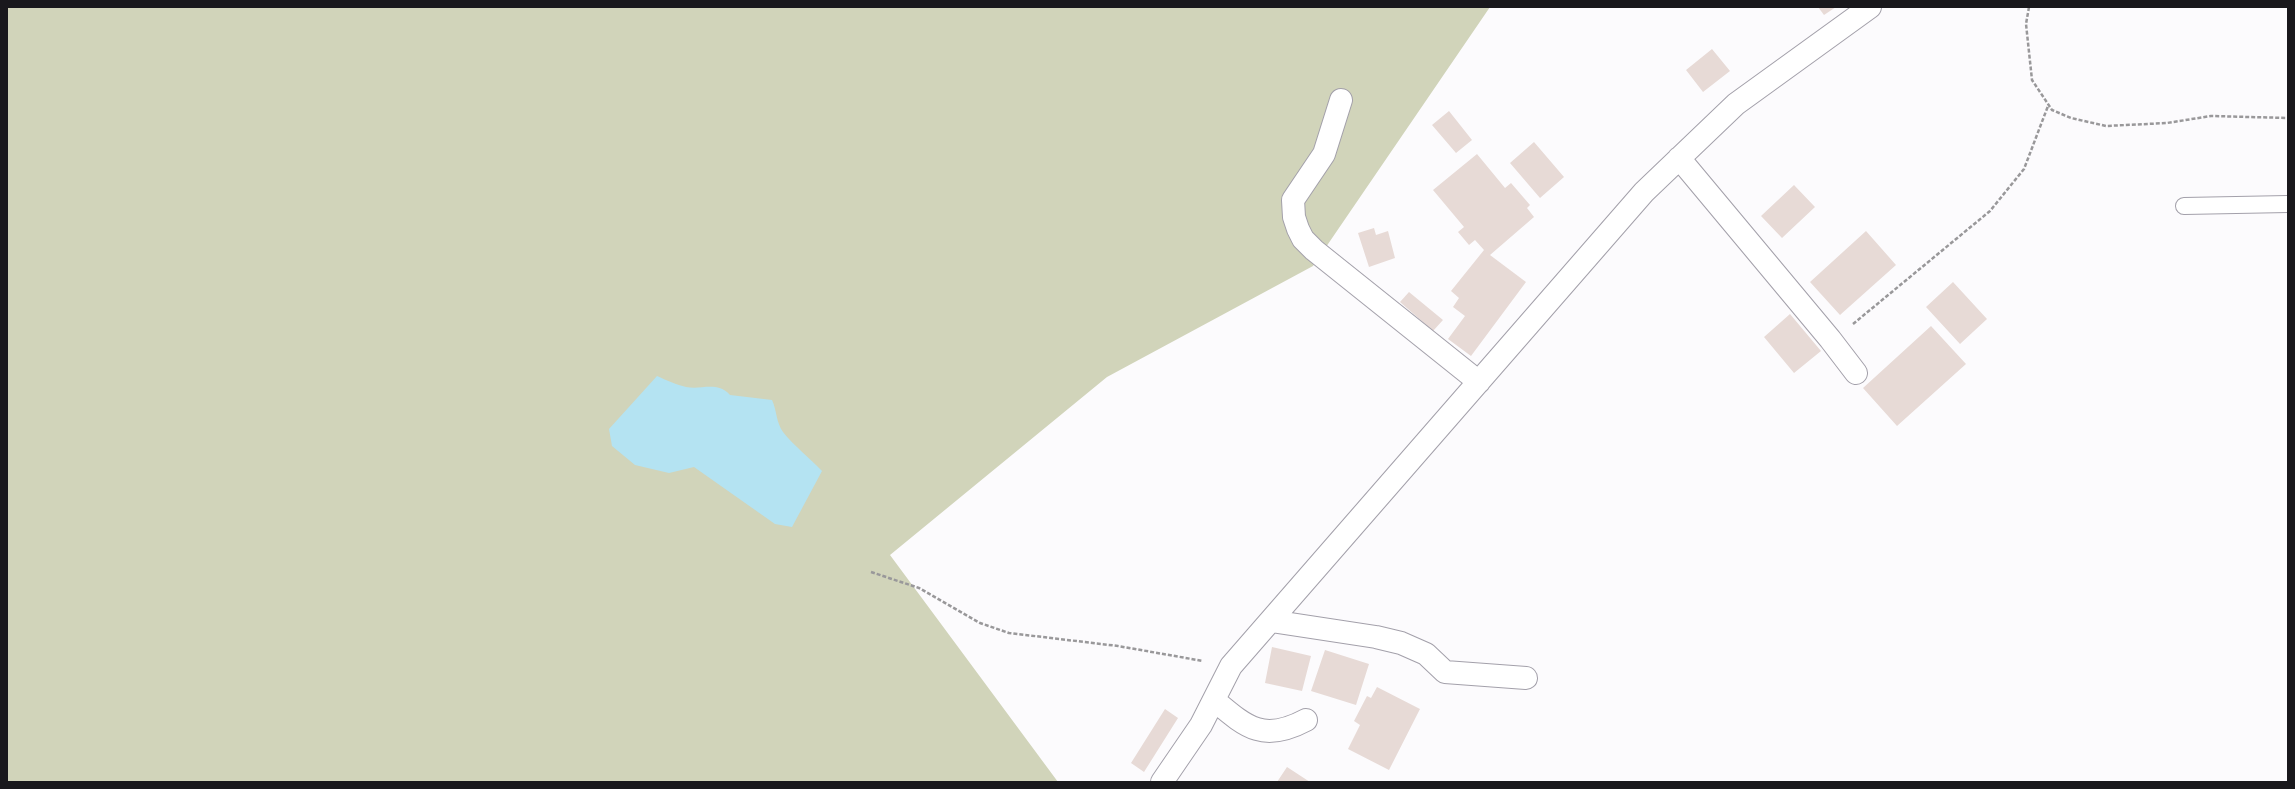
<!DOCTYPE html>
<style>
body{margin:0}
#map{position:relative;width:2295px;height:789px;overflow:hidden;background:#fcfbfd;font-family:Karla,sans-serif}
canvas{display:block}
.frame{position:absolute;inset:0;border:8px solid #19181c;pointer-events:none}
</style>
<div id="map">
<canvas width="2295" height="789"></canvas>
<div class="frame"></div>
</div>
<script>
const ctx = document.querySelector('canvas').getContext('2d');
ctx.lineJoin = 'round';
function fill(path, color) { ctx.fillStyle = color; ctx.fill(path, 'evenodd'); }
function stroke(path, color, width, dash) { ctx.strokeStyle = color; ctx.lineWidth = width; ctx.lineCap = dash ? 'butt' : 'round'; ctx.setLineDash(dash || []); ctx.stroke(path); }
fill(new Path2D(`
 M7 7H1490L1313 266 1107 377 890 555 1058 782H7Z`), '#d1d4ba');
fill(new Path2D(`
 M657 376C666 380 677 385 686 387 702 390 717 381 730 395L772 400C777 411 776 422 783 432 794 446 810 458 822 471L792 527 775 524 694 467 669 473 635 465 612 446 609 429Z`), '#b4e3f2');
fill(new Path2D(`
 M1818 7H1836L1824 15Z
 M1712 49 1730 71 1703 92 1686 70Z
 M1449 111 1472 140 1456 153 1432 125Z
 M1534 142 1564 177 1540 198 1510 163Z
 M1477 154 1505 188 1511 183 1530 205 1527 208 1534 217 1490 255 1526 282 1471 356 1448 339 1465 316 1453 307 1459 298 1451 291 1484 250 1475 240 1469 245 1458 232 1464 227 1433 190Z
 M1794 185 1815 207 1782 238 1761 216Z
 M1374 228 1376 235 1388 231 1395 258 1369 267 1358 233Z
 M1866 231 1896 265 1840 315 1810 282Z
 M1953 282 1987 319 1960 344 1926 307Z
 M1409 292 1443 320 1433 331 1400 302Z
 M1790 314 1821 351 1794 373 1764 337Z
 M1931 326 1966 364 1897 426 1863 388Z
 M1272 647 1311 656 1302 691 1265 683Z
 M1325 650 1369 664 1356 705 1311 691Z
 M1377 687 1420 709 1389 770 1348 749 1360 725 1354 721 1367 696 1371 698Z
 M1165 709 1178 718 1144 772 1131 763Z
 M1287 767 1310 782H1277Z`), '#e7dad6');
const lane = new Path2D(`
 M2184 206 2288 204`);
const street = new Path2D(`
 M1341 100 1324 154 1293 200 1294 217 1298 229 1303 239 1314 250 1479 382
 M1679 158 1830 339 1856 373
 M1271 621 1376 637 1401 643 1426 654 1445 672 1526 678
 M1214 700C1246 727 1263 743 1306 720
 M1162 782 1201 725 1231 666 1644 192 1736 104 1870 7`);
stroke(lane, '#a3a0aa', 18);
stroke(street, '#a3a0aa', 24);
stroke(new Path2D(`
 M2029 7 2026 24 2032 80 2052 110 2071 118 2106 126 2167 123 2211 116 2288 118
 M1853 324 1990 211 2024 169 2048 106
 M871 572 919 588 980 623 1009 633 1118 646 1203 661`), '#99989a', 2.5, [4, 2]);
stroke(lane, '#fff', 16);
stroke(street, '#fff', 22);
</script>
